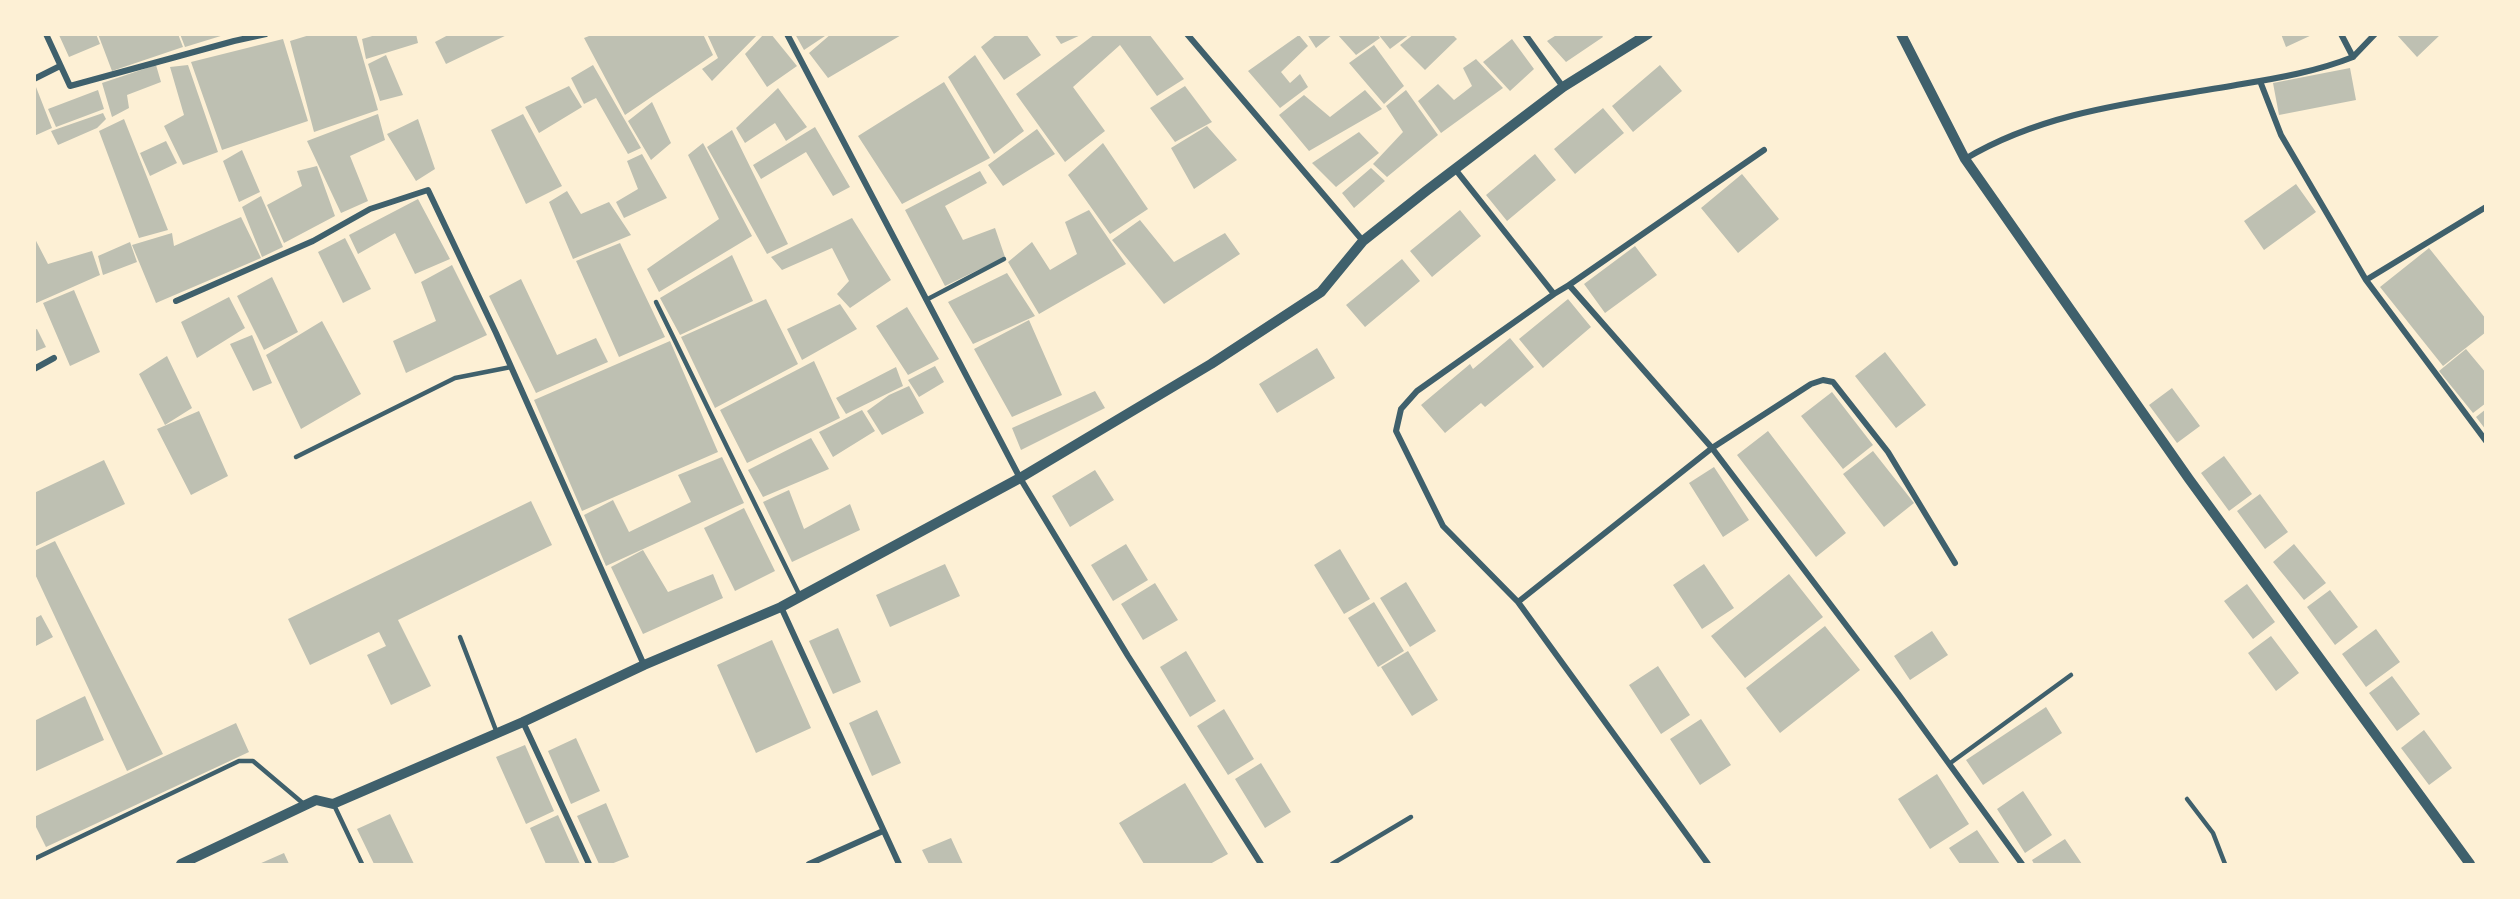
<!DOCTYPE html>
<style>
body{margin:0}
#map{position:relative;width:2520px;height:899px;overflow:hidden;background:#fdf0d5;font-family:Georgia,serif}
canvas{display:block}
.frame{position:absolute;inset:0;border:36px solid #fdf0d5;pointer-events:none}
</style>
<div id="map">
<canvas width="2520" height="899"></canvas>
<div class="frame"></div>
</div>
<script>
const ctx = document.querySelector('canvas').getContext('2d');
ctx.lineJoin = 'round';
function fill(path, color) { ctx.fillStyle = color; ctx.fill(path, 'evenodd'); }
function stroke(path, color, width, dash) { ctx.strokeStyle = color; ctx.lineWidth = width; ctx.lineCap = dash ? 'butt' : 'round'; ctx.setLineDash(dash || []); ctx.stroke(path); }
fill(new Path2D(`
 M96 34 100 44 69 57 59 35Z
 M98 34H178L183 47 112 71Z
 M180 34H223L224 35 185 47Z
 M313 34H356L378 110 314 132 290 41Z
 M379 34H416L418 43 366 59 362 39Z
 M450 34H509L446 64 435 42Z
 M594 34H703L713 55 625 115 584 38Z
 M707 34H758L712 81 702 69 718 58Z
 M764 34H771L797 66 767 87 745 54Z
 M795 34H824L825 36 804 50Z
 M831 34H903L828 78 809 53Z
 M997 34H1026L1041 55 1004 80 981 47Z
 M1054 34H1083L1061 44Z
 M1095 34H1149L1184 79 1157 96 1120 45 1073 87 1105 131 1065 162 1016 94Z
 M1307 34H1333L1316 48Z
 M1337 34H1377L1380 38 1356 55Z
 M1378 34H1410L1390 49Z
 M1414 34H1452L1457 39 1425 70 1400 45Z
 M1558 34H1601L1603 37 1566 62 1547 41Z
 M2281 34H2314L2286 47Z
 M2396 34H2441L2417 57Z
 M1299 35 1308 46 1281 72 1290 83 1300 74 1308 87 1280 108 1248 71Z
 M283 39 308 121 222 150 191 62Z
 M1512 39 1534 69 1510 91 1483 62Z
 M1374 45 1404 86 1384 104 1349 63Z
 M386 55 403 95 380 101 368 64Z
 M975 55 1024 131 994 154 948 77Z
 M1476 59 1503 88 1441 133 1418 101 1438 84 1454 100 1472 86 1463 68Z
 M156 65 161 82 127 95 129 108 112 117 102 83Z
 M188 65 218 152 183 165 164 126 184 115 170 67Z
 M593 65 641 148 628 154 596 98 584 104 571 78Z
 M1660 65 1682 91 1633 132 1612 106Z
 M2350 68 2356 100 2279 115 2273 83Z
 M944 82 990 158 902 204 858 136Z
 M569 86 582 107 539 133 525 107Z
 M1185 86 1212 122 1175 142 1150 108Z
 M36 87 52 128 34 136V88Z
 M778 88 807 127 786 141 775 123 745 143 736 128Z
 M98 90 104 109 56 127 48 109Z
 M1365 90 1382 109 1309 151 1279 115 1304 95 1330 117Z
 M1406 90 1438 135 1387 177 1373 164 1403 132 1386 106Z
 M652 102 671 143 651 160 628 121Z
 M1603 108 1624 133 1575 174 1554 149Z
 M103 113 106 119 97 128 58 145 51 131Z
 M378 114 385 140 350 156 368 201 341 213 307 141Z
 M523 114 562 186 526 204 491 130Z
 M124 119 168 230 139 238 99 131Z
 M418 119 435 169 416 181 387 134Z
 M1207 126 1237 160 1194 189 1171 148Z
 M815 127 850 187 833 196 806 152 761 179 753 165Z
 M1037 129 1055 154 1003 186 988 165Z
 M732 130 788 244 767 254 707 147Z
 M1359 132 1379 153 1336 187 1312 163Z
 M166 141 177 163 150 176 140 153Z
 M703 143 752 236 659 292 647 269 719 219 688 155Z
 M1103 143 1148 209 1110 234 1068 175Z
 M242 150 260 192 239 202 223 161Z
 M642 154 667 198 624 218 616 202 638 189 627 161Z
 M1535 154 1556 180 1507 221 1486 195Z
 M317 166 335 216 284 243 267 205 302 186 297 171Z
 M1371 168 1385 181 1354 208 1342 193Z
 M980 171 987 183 945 206 963 240 995 228 1005 257 945 286 905 210Z
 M1742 174 1779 219 1738 253 1701 208Z
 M2296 184 2316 212 2264 250 2244 221Z
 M567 191 581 214 609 202 631 235 573 259 549 202Z
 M261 196 283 247 262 257 242 207Z
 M418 199 450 259 415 274 395 233 358 254 349 235Z
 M1089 210 1126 264 1039 314 1008 262 1032 242 1050 270 1077 254 1065 222Z
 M1460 210 1481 236 1432 277 1410 251Z
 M241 217 261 258 156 303 132 245 172 233 174 246Z
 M852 218 891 280 850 308 837 294 849 281 832 248 782 270 771 257Z
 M1140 220 1174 262 1225 233 1240 254 1164 304 1112 240Z
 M34 237 48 264 92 251 100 275 34 304Z
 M345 238 371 289 343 303 318 252Z
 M130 242 137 262 103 275 98 256Z
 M620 243 665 337 619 357 576 261Z
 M1635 246 1657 275 1605 313 1584 284Z
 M2429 248 2486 319V332L2443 366 2380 287Z
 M732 255 753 301 680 335 660 298Z
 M1402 259 1420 281 1365 327 1346 305Z
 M452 265 487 335 406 373 393 341 436 321 421 282Z
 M1007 273 1035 316 973 344 948 302Z
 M272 277 298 332 264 350 237 296Z
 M521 279 557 355 596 338 608 362 536 393 489 296Z
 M74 290 100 352 70 366 43 303Z
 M229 297 245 328 197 358 181 322Z
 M766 299 798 364 715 408 681 337Z
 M1568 299 1591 327 1543 368 1519 339Z
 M840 304 857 329 802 360 787 329Z
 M907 307 939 359 908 375 876 326Z
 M1029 320 1062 395 1012 417 974 349Z
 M322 321 361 394 301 429 266 355Z
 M37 329 46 347 34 352V330Z
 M252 335 272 383 253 391 230 344Z
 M1510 338 1534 367 1485 407 1481 403 1445 433 1421 405 1470 364 1473 369Z
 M670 341 718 452 582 511 534 400Z
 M1317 348 1335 378 1277 413 1259 384Z
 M2466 349 2486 373V403L2473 413 2439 371Z
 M1885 352 1926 405 1896 428 1855 376Z
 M167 356 192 408 165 425 139 374Z
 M814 361 840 418 747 463 720 410Z
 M935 366 944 382 919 397 908 380Z
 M896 367 903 386 846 414 836 398Z
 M909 386 924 413 882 435 867 411 889 395Z
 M2172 388 2200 426 2177 443 2149 405Z
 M1095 391 1105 408 1021 450 1012 428Z
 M1832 392 1873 445 1843 469 1801 416Z
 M2486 409V430L2476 417Z
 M862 410 875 431 833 457 819 432Z
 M199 411 228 476 191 495 157 429Z
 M1768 431 1846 533 1816 557 1737 455Z
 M811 438 829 469 763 497 748 470Z
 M1873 451 1914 503 1884 527 1843 474Z
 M2224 456 2252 494 2229 511 2201 473Z
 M722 457 744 503 606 566 584 515 613 500 629 532 691 502 678 475Z
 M104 460 125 504 34 547V493Z
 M1714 467 1749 520 1723 537 1689 483Z
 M1095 470 1114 500 1070 527 1052 496Z
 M789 490 804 529 850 504 860 530 792 562 763 502Z
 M2260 494 2288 532 2265 549 2237 511Z
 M531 501 552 545 398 620 431 686 391 705 367 655 386 646 379 632 310 665 288 619Z
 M744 508 775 571 735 591 704 528Z
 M55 541 163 754 127 771 34 572V551Z
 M1126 544 1148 580 1113 601 1091 565Z
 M2294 544 2326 583 2304 600 2273 562Z
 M1340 549 1370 599 1344 614 1314 565Z
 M643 550 668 592 713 574 723 598 643 634 611 567Z
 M945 564 960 596 890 627 876 595Z
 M1704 564 1734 608 1702 629 1673 585Z
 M1789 574 1823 617 1745 678 1711 636Z
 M1406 582 1436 631 1410 647 1380 598Z
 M1155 583 1178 620 1143 640 1121 604Z
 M2247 584 2275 622 2253 639 2224 601Z
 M2330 590 2358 627 2335 645 2307 607Z
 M1374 602 1404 651 1378 667 1348 618Z
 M41 615 53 637 34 647V619Z
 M1825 626 1860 670 1780 733 1746 688Z
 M838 628 861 682 833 694 809 641Z
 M2376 629 2400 662 2366 687 2342 654Z
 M1932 631 1948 655 1910 680 1894 656Z
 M2271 636 2299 673 2276 691 2248 653Z
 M772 640 811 728 756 753 717 665Z
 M1186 651 1216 701 1190 717 1160 667Z
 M1408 651 1438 700 1412 716 1381 667Z
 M1658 666 1690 715 1661 734 1629 685Z
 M2392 676 2420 714 2397 731 2369 693Z
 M85 696 104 740 34 772V721Z
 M2046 707 2062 733 1983 785 1966 760Z
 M1224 709 1254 759 1228 775 1197 726Z
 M877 710 901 763 872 776 849 723Z
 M1701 719 1731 765 1700 785 1670 739Z
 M236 723 249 752 46 847 34 823V817Z
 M2424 730 2452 768 2429 785 2401 748Z
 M576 738 600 791 571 804 548 751Z
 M525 745 554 811 526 824 496 757Z
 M1261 763 1291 812 1265 828 1235 779Z
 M1937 774 1969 824 1930 849 1898 799Z
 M1185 783 1228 854 1210 864H1144L1119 823Z
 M2023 791 2052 835 2025 853 1997 809Z
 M606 803 629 857 611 864H599L577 816Z
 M390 814 414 864H374L357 829Z
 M558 815 580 864H546L530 828Z
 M1977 830 2000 864H1960L1949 848Z
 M951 838 963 864H929L922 850Z
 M2065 839 2082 864H2034L2032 860Z
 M284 853 289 864H259Z`), '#bec0b2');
stroke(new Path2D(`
 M926 300 1004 259
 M656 302 800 596
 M296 457 455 378 511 367
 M460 637 497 733
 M1949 764 2071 675
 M2187 799 2213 833 2225 864
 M334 805 362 864
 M34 859 239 761H253L305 805
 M1332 864 1411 817`), '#3f606c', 4.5);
stroke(new Path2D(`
 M46 34 70 86 234 41 266 34
 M787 34 1020 478 1128 656 1261 864
 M1187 34 1363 241
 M1525 34 1563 87
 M2341 34 2353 57 2375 34
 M34 79 60 66
 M2260 81 2281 135 2366 280 2486 441
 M1965 159C2048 109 2148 101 2242 84 2279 78 2318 71 2353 57
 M1455 169 1554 294 1569 285 1712 448 1899 695 2022 864
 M2366 280 2486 207
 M1569 285 1764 150
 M176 301 313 241 370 209 428 190 496 333 644 665
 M34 369 54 358
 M1518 602 1443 526 1396 431 1401 409 1417 391 1554 294
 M781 607 899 864
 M523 722 589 864
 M809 864 883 831
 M1708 864 1518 602 1712 448 1811 384 1823 380 1833 382 1888 452 1955 563`), '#3f606c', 6);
stroke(new Path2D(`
 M1901 34 1965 159 2189 479 2470 864
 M181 864 316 800 333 804 523 722 644 665 781 607 1020 478 1211 364 1321 292 1363 241 1426 191 1563 87 1648 34`), '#3f606c', 10);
</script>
